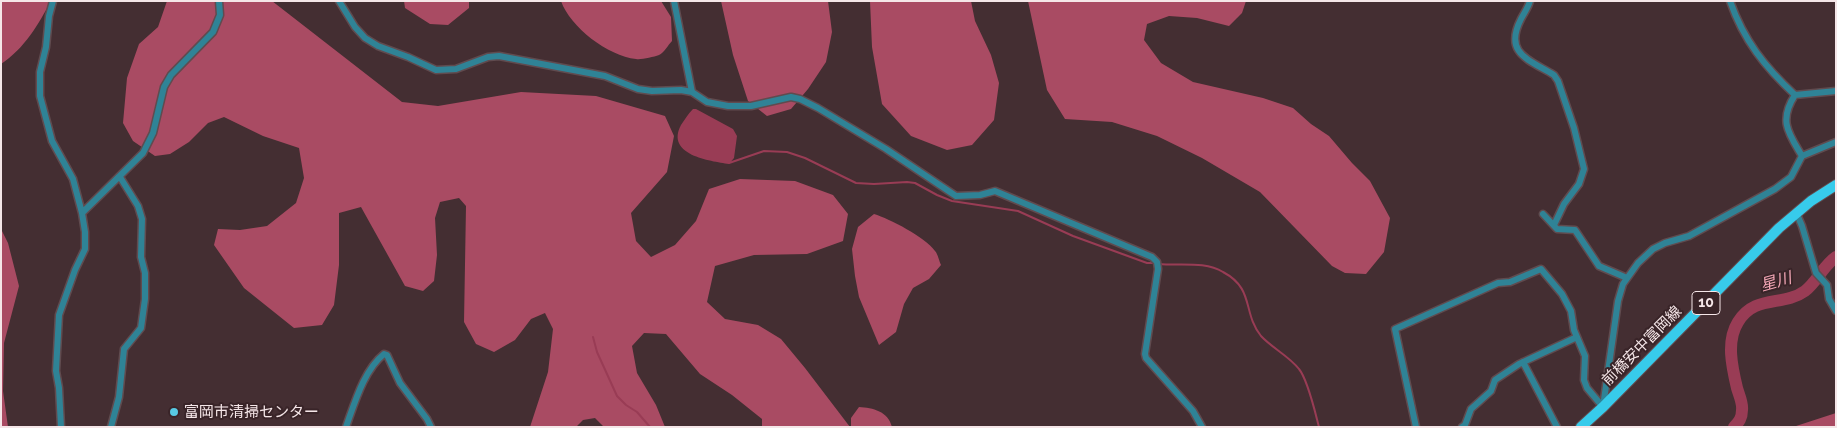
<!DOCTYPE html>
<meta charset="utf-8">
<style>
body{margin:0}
#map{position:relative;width:1837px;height:428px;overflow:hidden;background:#442e32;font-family:Raleway,sans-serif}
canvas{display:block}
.frame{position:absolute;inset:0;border:2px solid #f5e6e8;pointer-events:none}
</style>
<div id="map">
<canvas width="1837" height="428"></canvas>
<div class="frame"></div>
</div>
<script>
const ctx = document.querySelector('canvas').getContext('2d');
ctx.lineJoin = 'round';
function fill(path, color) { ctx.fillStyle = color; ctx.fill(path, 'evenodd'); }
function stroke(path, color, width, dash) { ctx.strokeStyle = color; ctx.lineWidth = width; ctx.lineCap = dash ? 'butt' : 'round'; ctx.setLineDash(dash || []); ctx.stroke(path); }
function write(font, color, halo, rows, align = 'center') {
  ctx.font = font + ' Raleway,"Noto Sans JP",sans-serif'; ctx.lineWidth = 4; ctx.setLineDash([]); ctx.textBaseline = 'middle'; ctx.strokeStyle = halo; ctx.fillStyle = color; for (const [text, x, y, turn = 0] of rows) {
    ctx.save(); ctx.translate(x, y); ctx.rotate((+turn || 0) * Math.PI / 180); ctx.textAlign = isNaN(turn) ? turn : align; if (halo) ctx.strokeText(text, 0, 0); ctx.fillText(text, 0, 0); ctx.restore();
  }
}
fill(new Path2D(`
 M1 1H51C38 25 25 48 1 64Z
 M167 1H272L402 102 438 106 521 92 596 96 665 116 674 136 667 172 631 213 636 241 651 257 675 245 696 221 709 189 740 179 795 181 833 195 848 214 843 241 807 254 754 255 715 266 707 302 725 319 758 325 781 339 805 368 850 427H762V419L732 395 700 374 666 334 644 333 632 346 637 373 656 405 665 427H604L595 418 583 420 576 427H530L548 372 553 329 545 313 531 319 515 340 494 352 476 344 464 322 466 206 459 198 440 202 435 218 437 255 434 281 423 291 405 286 361 207 339 213V265L334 305 322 325 294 328 244 288 214 245 218 229 240 230 267 226 296 203 304 178 299 148 263 136 224 117 208 123 189 142 170 154 155 156 133 141 123 123 127 78 139 44 158 27Z
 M404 1H469V8L448 25 430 24 405 8Z
 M561 1H661L671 17 672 41C668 45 664 53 659 55 653 57 641 60 636 59 608 56 570 27 561 1Z
 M721 1H828L832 32 826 62 808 89 791 109 767 116 748 101 733 55Z
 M870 1H971L975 21 991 55 999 83 994 120 972 145 947 150 911 136 882 104 872 47Z
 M1028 1H1246L1242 13 1229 26 1197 18 1169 16 1147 24 1144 40 1161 63 1193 82 1263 98 1293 108 1311 124 1329 136 1352 163 1370 181 1390 218 1384 252 1366 274 1345 273 1332 266 1260 192 1202 158 1157 136 1112 122 1065 119 1047 90Z
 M874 214C890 219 925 237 935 251 938 254 939 261 941 265L929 279 913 288 904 304 896 332 879 345 859 297 855 276 852 249 858 227Z
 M1 229 8 243 19 286 4 343 3 391 8 427H1Z
 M859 407C873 408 888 411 892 427H851V418Z
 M1836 413V427H1793Z`), '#a94b63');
fill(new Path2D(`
 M693 109H696L733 129 737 136 734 158 729 164C710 161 665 155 681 125 685 119 688 114 693 109Z`), '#993c55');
stroke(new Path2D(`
 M729 163 764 151 787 152 805 158 856 183 874 184 907 182 915 183 937 195 952 201 1018 211 1073 236 1147 263H1154
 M1159 264C1180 266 1205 261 1223 272 1255 289 1242 312 1261 336 1272 348 1289 356 1299 369 1308 380 1315 412 1319 427
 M593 337 597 352 617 396 626 405 637 412 650 427`), '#993c55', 2);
stroke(new Path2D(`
 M1734 427C1739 422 1742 418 1742 410 1743 403 1739 395 1737 388 1732 367 1726 341 1738 322 1755 294 1783 307 1805 291 1817 282 1823 266 1836 257`), '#993c55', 12);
const street = new Path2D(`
 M53 1 49 16 46 47 40 72V96L52 141 73 179 82 213 85 232V249L75 270 59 315 56 371 59 388 61 427
 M339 1 355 27 365 38 378 46 408 57 436 70 456 69 488 57 499 56 605 76 638 89 652 91 681 90 692 92 707 102 728 106H751L791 97 800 99 818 108 886 149 956 196 980 195 995 191 1152 257 1157 262 1158 269 1145 354 1146 358 1193 411 1202 427
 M674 1 692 92
 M1530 1C1528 8 1524 13 1521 19 1503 54 1530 60 1554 75L1558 81 1574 128 1584 169 1579 184 1564 204 1554 225
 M1730 1C1744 41 1765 67 1795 95 1778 121 1789 134 1802 156
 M1795 95 1836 91
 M1796 212 1802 226 1816 273 1827 285 1829 299 1836 311
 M82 213 143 153 153 133 164 87 171 75 213 32 220 15 219 1
 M1543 214 1557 229 1575 230 1599 266 1627 278
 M1523 362 1557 427
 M111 427 119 397 124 349 141 328 145 299V273L141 257 142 219 138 206 120 177
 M346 427C355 402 364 370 384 354L387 355 400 383 427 419 431 427
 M1416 427 1395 329 1498 283 1510 282 1541 269 1562 294 1571 311 1574 330 1585 356 1584 380 1587 388 1603 407 1618 301 1623 284 1638 263 1653 249 1665 243 1689 236 1775 189 1791 177 1802 156 1836 142
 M1462 427 1465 425 1471 409 1491 391 1495 380 1519 364 1577 337`);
const primary = new Path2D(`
 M1581 427 1603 407 1779 228 1811 201 1836 185`);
stroke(street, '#604b4f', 9);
stroke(primary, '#604b4f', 12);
stroke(street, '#2f8396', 6);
stroke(primary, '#37cbeb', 10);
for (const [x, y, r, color] of [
 [174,412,5,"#58c9e3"]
]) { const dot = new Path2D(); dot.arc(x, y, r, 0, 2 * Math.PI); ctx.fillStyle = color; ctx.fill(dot); stroke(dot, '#392428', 2); }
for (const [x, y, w] of [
 [1706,303,28]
]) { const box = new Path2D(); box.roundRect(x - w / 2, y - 11.5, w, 23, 4); ctx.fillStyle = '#392428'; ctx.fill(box); stroke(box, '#f5e6e8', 1); }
write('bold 14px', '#f5e6e8', null, [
 ["10",1706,303]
]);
write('15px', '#f5e6e8', '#392428', [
 ["前橋安中富岡線",1642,346,-45]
]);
write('15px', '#f5e6e8', '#392428', [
 ["富岡市清掃センター",184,412]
], 'left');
write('italic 16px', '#f5a8b7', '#392428', [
 ["星川",1776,282,-16]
]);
</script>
